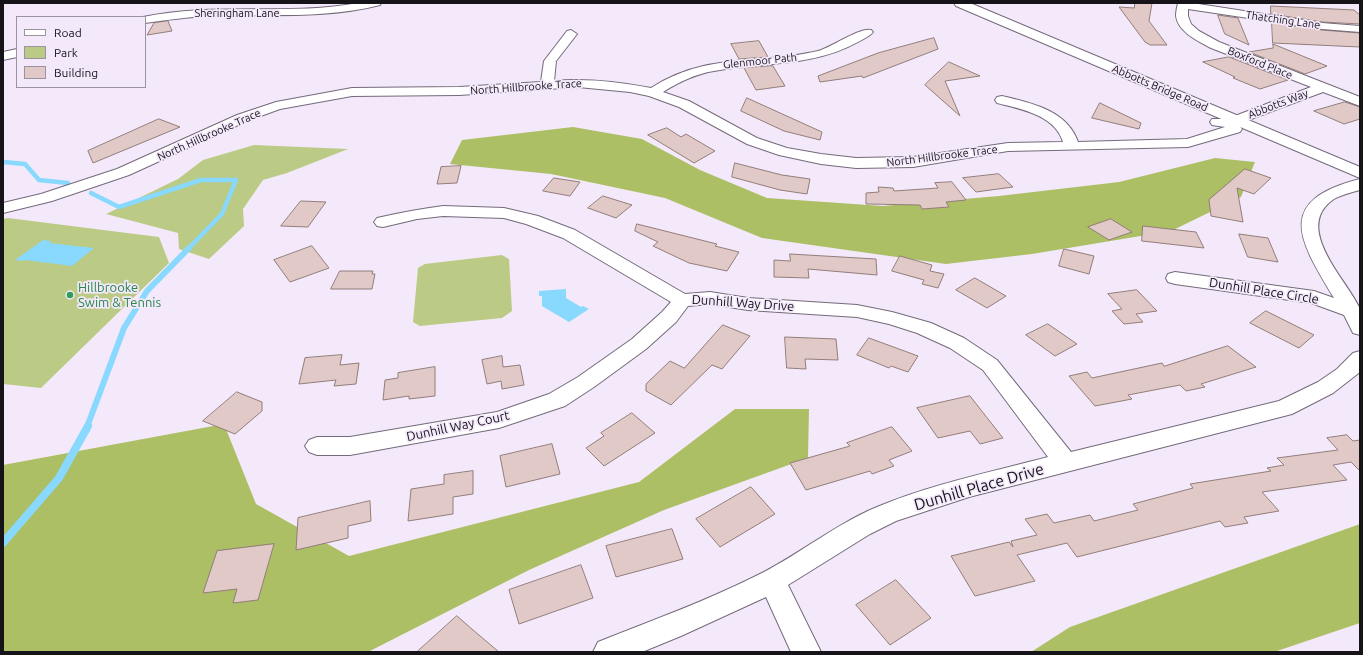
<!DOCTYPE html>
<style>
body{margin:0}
#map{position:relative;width:1363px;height:655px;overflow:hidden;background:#f4e9fb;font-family:Ubuntu,sans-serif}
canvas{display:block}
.frame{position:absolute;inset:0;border:4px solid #161319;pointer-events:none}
.legend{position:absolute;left:16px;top:16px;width:130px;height:72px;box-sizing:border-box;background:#f4e9fb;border:1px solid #9b93a1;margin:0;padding:5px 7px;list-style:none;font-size:12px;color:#161319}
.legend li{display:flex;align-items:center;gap:8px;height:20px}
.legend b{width:20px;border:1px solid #9b93a1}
</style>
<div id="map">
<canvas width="1363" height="655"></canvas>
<div class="frame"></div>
<ul class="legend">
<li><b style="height:5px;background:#fff"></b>Road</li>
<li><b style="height:11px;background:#bbca84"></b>Park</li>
<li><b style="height:11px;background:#e0c9c6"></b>Building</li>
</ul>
</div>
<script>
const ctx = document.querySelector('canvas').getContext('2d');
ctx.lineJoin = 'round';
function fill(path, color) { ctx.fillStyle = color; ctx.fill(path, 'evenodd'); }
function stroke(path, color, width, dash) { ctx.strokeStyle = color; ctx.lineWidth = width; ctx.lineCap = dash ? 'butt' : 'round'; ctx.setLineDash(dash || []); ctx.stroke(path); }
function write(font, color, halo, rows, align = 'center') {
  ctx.font = font + ' Ubuntu,sans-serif'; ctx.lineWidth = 3.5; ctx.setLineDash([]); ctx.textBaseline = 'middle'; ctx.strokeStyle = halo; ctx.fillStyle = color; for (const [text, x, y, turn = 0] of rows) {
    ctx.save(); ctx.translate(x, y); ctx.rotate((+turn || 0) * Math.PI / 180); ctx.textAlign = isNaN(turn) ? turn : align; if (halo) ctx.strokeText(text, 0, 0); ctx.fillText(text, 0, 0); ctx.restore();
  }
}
fill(new Path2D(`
 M254 145 348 149 287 173 263 180 243 209 244 226 209 259 179 249 178 233 106 214 178 179 203 160Z
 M8 218 159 237 169 263 41 388 3 384V219Z
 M502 255 509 259 512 311 502 318 420 326 413 322 418 268 425 264Z`), '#bbca84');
fill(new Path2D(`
 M573 127 642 139 700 170 767 198 883 206 999 196 1119 182 1215 158 1255 162 1241 197 1171 231 1032 254 946 264 762 238 665 198 551 174 450 164 462 140Z
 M735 409H809L808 458 664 510 529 570 368 652H3V465L224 424 256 504 349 556 639 482Z
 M1360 524V623L1274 652H1031L1070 627Z`), '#adbf65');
fill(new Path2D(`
 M43 240 51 241 49 243 94 248 72 266 25 260 23 261 15 260Z
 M566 289V298L581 307 583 306 589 309 569 322 542 306V296H539V291Z`), '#89d8fd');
stroke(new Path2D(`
 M3 162 25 164 39 180 68 183
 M91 193 119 207 201 180H236L222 214 188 249`), '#89d8fd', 4.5);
stroke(new Path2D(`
 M87 427 124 328 147 291 189 248`), '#89d8fd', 6);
stroke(new Path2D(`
 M3 543 59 478 88 426`), '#89d8fd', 8);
const building = new Path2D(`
 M1135 3H1152L1149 21 1167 45H1150L1145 42 1119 7 1134 8Z
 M1271 6 1354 10 1360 15V24L1322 22 1271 14Z
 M1218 15 1238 18 1249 45 1225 34Z
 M168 21 172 31 147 35 154 23Z
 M1272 23 1322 30 1360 33V47L1273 43Z
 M934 38 938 49 863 78 862 76 820 82 818 76 878 53Z
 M759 41 768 57 739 59 731 44Z
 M1273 44 1327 66 1305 74 1249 52 1273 48Z
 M1229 57 1288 80 1260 89 1233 78 1235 77 1203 62Z
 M949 62 980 76 945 81 960 116 925 85Z
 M773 66 785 86 756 90 744 68Z
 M747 98 822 132 820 140 784 131 741 111Z
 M1345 102 1360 107V119L1344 124 1314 111Z
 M1100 103 1141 123 1139 129 1092 118Z
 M159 119 180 127 93 163 88 151Z
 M667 128 681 137 686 134 715 151 694 163 648 135Z
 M735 163 782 175 810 179 807 194 780 190 732 177Z
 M461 166 457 183 437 184 441 167Z
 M1245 169 1271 178 1254 194 1237 188 1243 222 1211 216 1209 200Z
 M999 174 1013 187 976 192 963 178Z
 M554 178 580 182 570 196 543 191Z
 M952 182 966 200 946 202 949 207 922 209 920 205 866 204V193L879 192 878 187 893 188 894 191 938 188 935 183Z
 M603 196 632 205 616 218 588 208Z
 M301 201 326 202 308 227 281 226Z
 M1111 219 1132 232 1109 240 1088 227Z
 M637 224 717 244 715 246 739 252 727 271 689 263 653 246 658 242 635 231Z
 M1143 226 1196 232 1204 248 1142 241Z
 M1239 234 1268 238 1278 262 1248 257Z
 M312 246 329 268 290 282 274 260Z
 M1064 249 1094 256 1089 274 1059 266Z
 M790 254 876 259 877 275 808 269 809 278 774 277V260L790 261Z
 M900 256 932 265 930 271 944 274 938 288 922 284 924 280 892 271Z
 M340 271H373L372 274H375L372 289H331Z
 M975 278 1006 296 987 308 956 290Z
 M1137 290 1157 311 1136 314 1143 322 1124 324 1112 311 1122 309 1108 294Z
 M1266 311 1314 335 1299 348 1250 323Z
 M1048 324 1077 344 1055 356 1026 335Z
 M723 325 750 336 722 369 712 365 671 405 646 391V384L670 361 684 368Z
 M785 337 836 339 838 360 805 359 806 369 787 368Z
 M869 338 918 356 908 372 891 366 889 368 857 355Z
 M1228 346 1256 367 1201 384 1205 387 1186 391 1180 385 1128 395 1132 399 1095 406 1069 376 1087 372 1092 378 1162 363 1164 366Z
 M342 355 340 365 359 363 356 384 334 386 336 380 299 384 305 358Z
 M502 356 503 367 520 365 524 385 502 389 501 381 487 384 482 360Z
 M435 367V396L409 399V396L383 400 385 380 398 378V373Z
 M237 392 262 402V411L235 434 203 421Z
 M970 396 1003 438 980 444 970 431 938 438 917 408Z
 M632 413 655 433 604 466 586 448 604 436 601 433Z
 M892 427 912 451 889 460 894 466 872 474 870 471 806 490 790 463 850 446 847 443Z
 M1347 435 1353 441 1360 440V471L1351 462 1333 465 1347 480 1262 492 1279 511 1244 517 1248 523 1225 527 1220 521 1077 557 1067 543 1017 555 1035 581 975 596 951 556 1009 542 1013 547 1011 541 1037 535 1025 519 1047 514 1054 523 1090 515 1094 521 1138 510 1133 504 1193 488 1190 484 1271 471 1267 468 1284 465 1277 458 1338 450 1327 438Z
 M552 444 560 474 506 487 500 456Z
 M473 471V494L453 497V514L408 521 411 489 444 484V475Z
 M751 487 775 514 720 547 696 519Z
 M370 501 371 521 348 526V538L296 550 298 518Z
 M672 529 683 559 616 577 606 546Z
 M274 544 258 600 233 603 237 589 203 593 217 551Z
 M581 565 593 598 519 624 509 590Z
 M896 580 931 618 890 645 856 605Z
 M457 616 473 630 499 652H417Z`);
fill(building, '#e0c9c6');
stroke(building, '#927d7a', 1);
const minor = new Path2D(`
 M358 3H381L380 5C322 20 262 13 203 16 183 18 164 20 145 23V17H143C214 2 287 16 358 3Z
 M1178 3H1192L1322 23 1360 26V32L1322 29 1188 9V16L1191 24 1199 31 1219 42 1360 97V106L1323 92 1238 124 1242 129 1240 132 1188 147 1008 151 913 167 856 168 821 164 779 155 747 144 679 107 649 96 630 92 578 87 459 95 352 96 280 109 247 121 129 175 52 201 3 213V203L41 194 117 169 237 115 276 102 352 88 459 87 541 82 544 61 567 31 571 30 577 34 556 61 554 81C587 78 619 82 651 88 707 52 758 65 818 51 832 47 860 27 871 30L873 32C869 37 863 39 858 42 813 67 763 62 714 71 695 74 679 82 663 92L689 101 757 138 787 148 821 154 856 158 913 157 1008 143 1063 142C1055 115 1021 109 997 103L995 100 997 97 1002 96C1031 103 1067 110 1078 142L1187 139 1225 127 1212 125 1210 122 1212 119H1227L1311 87 1211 48C1198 41 1178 32 1176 16 1176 12 1177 7 1178 3Z
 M17 49V57L3 60V52Z
 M1360 179V190C1352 192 1341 195 1334 199 1292 227 1346 279 1359 307 1362 314 1360 327 1360 335L1353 333 1344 315 1311 303 1175 284 1168 282 1166 278 1168 274 1175 272 1314 291 1334 298C1300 241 1273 201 1360 179Z
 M443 206 504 208 538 216 575 230 685 294 710 292 748 298 857 305 892 312 931 323 964 338 997 360 1071 452 1279 401 1318 382 1337 369 1353 353 1360 351V372L1333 393 1292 414 969 497 896 521 870 534 788 585 821 652H791L766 597 681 636 642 652H593L598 642C653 620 709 600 762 573 801 553 836 524 877 507 932 484 991 472 1048 457L983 370 950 348 917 333 889 324 857 317 748 310 710 304 688 306 676 322 646 349 594 387 565 406 499 428 350 455H317L309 452 305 446 309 440 317 437H350L497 412 549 394 578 377 632 339 662 312 671 302 563 238 526 224 504 218 443 216 417 219 383 227 377 226 374 222 377 218C399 213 420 209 443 206Z`);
const major = new Path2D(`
 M954 3H970L1360 167V178L956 6Z`);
stroke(minor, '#746a7a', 2);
stroke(major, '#746a7a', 2);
fill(minor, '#fff');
fill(major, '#fff');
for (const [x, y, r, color] of [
 [70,295,4,"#2e9e5b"]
]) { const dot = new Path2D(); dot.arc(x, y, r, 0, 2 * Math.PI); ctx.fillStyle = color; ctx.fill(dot); stroke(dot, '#f4e9fb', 1.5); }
write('11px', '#161319', '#f4e9fb', [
 ["Sheringham Lane",237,13],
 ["Thatching Lane",1283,20,8],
 ["Glenmoor Path",760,61,-6],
 ["Boxford Place",1260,63,22],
 ["North Hillbrooke Trace",526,87,-4],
 ["Abbotts Bridge Road",1160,88,23],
 ["Abbotts Way",1278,104,-21],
 ["North Hillbrooke Trace",209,135,-24],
 ["North Hillbrooke Trace",942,156,-7]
]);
write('13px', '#27864d', '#f4e9fb', [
 ["Hillbrooke",78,288],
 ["Swim & Tennis",78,303]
], 'left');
write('13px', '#161319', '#f4e9fb', [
 ["Dunhill Place Circle",1264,291,9],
 ["Dunhill Way Drive",743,303,4],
 ["Dunhill Way Court",458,426,-12]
]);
write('16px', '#161319', '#f4e9fb', [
 ["Dunhill Place Drive",979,487,-16]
]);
</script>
